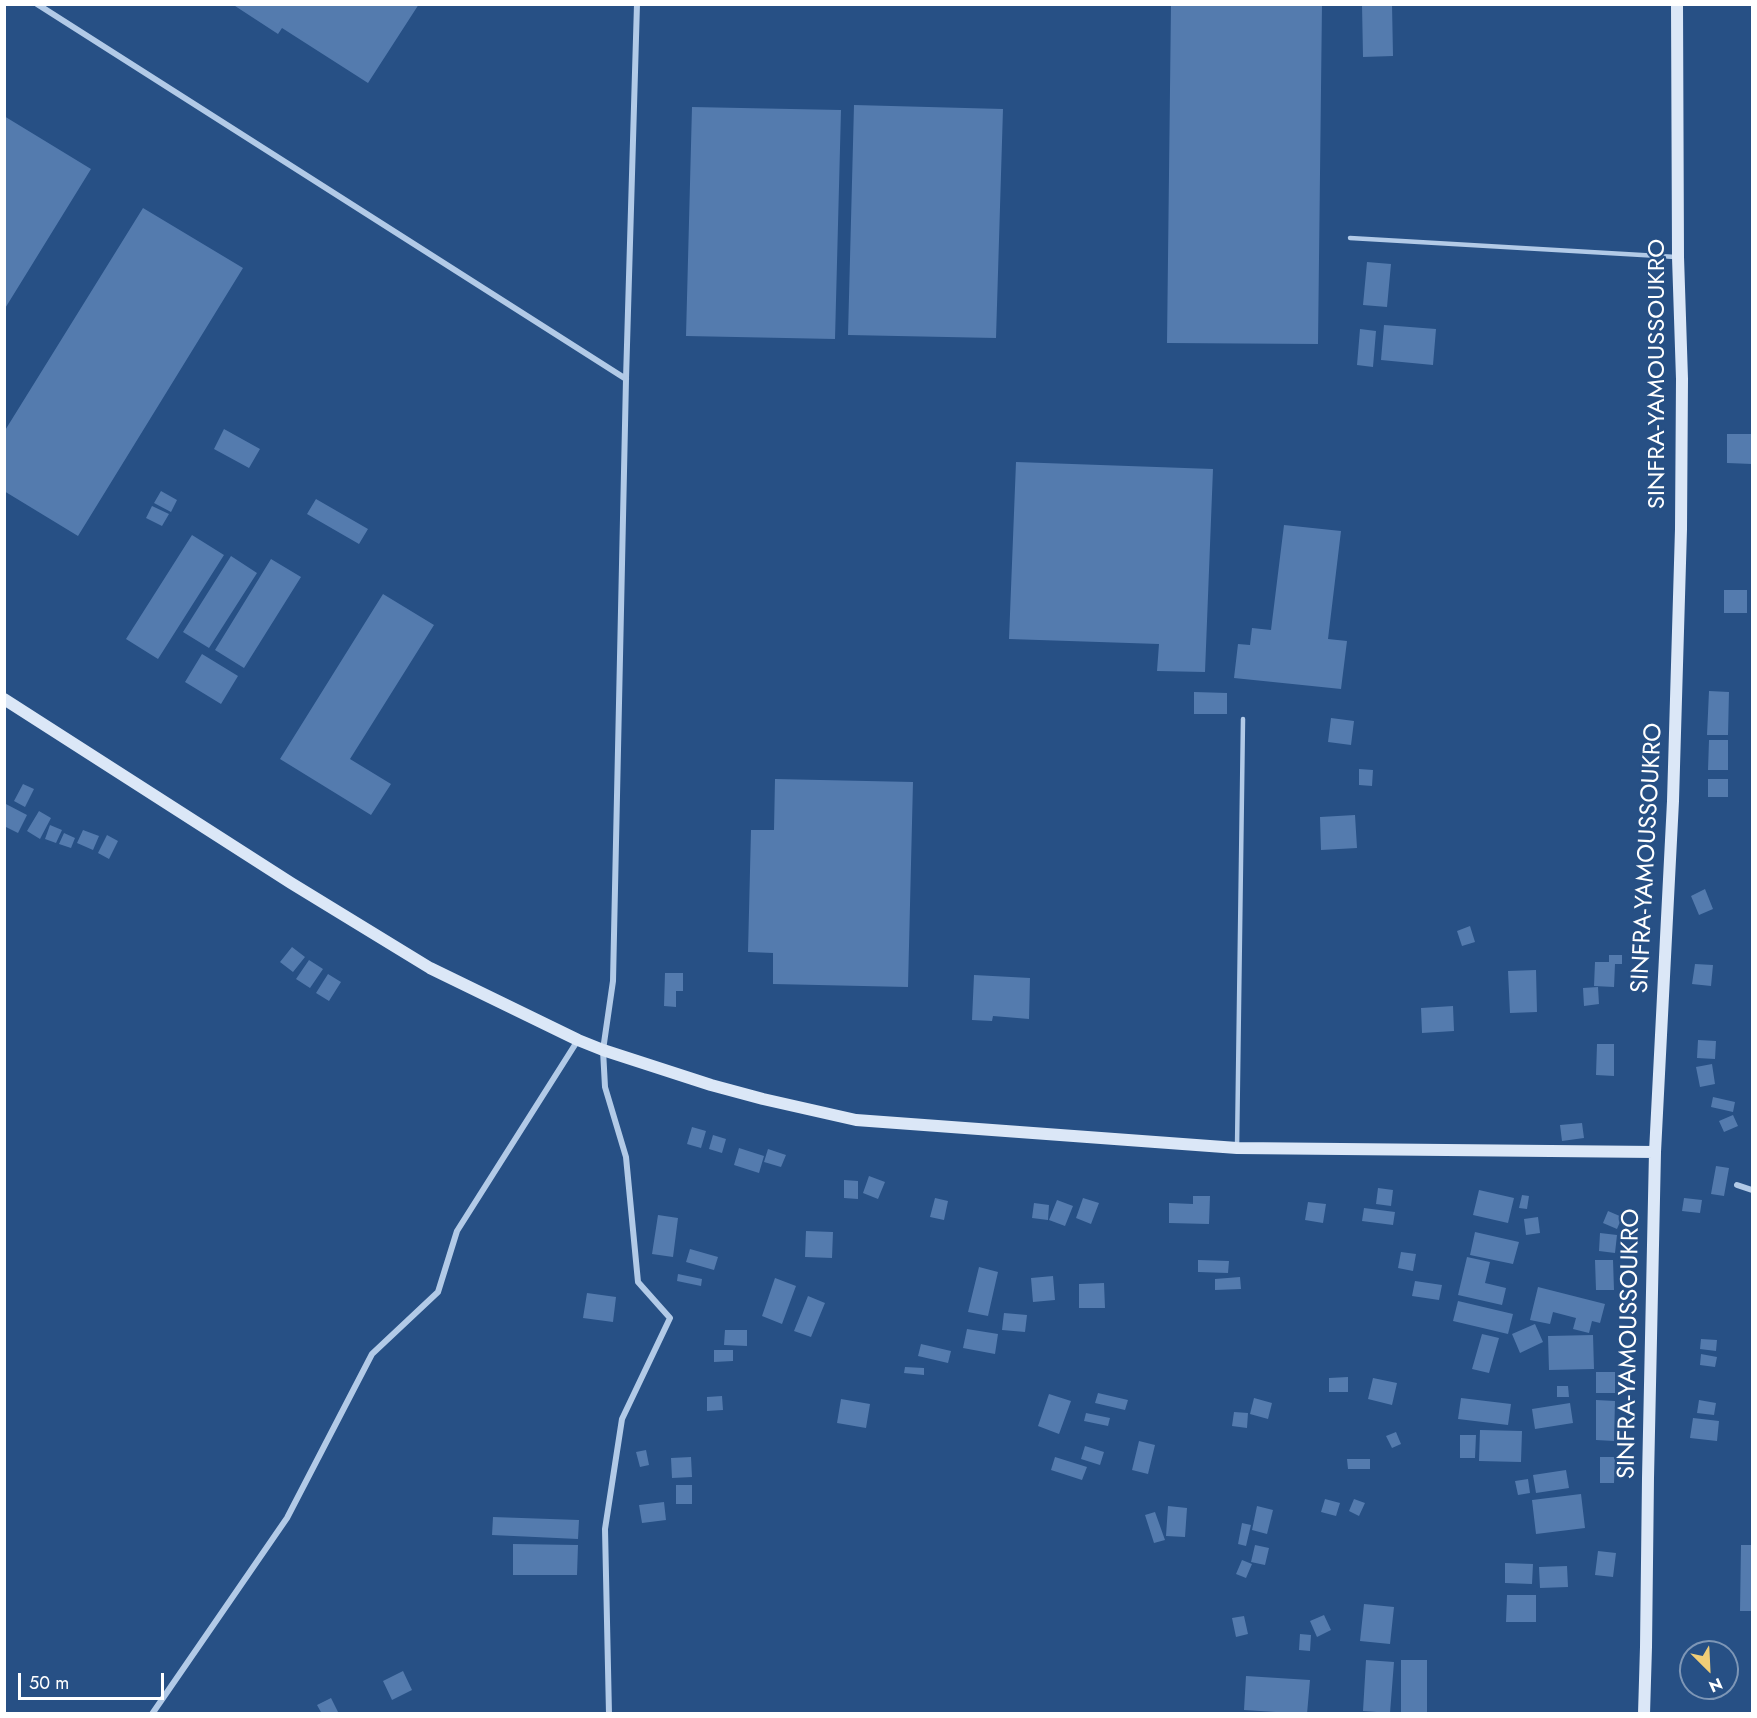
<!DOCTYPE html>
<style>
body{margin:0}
#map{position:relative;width:1757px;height:1718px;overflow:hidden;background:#275085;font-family:Jost,sans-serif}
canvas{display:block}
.frame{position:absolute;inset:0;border:6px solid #fff;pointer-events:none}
.north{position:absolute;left:1679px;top:1640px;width:60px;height:60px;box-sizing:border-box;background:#275085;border:2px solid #7d96b6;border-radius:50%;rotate:156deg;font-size:16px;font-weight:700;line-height:24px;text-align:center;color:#fff}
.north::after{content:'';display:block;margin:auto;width:21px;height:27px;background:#f0cd77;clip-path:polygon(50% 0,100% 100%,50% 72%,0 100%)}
.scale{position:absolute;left:18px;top:1673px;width:146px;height:27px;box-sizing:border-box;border:3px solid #fff;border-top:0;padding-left:8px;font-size:18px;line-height:21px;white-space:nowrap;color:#fff;-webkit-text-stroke:4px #275085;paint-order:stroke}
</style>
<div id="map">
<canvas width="1757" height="1718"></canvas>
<div class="frame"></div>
<div class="north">N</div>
<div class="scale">50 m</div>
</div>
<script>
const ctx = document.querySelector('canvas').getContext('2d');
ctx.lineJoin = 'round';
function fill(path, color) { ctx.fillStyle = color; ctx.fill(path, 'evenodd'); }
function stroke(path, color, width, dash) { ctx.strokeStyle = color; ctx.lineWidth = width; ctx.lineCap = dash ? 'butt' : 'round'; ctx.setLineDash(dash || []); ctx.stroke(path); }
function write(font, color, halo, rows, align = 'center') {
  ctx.font = font + ' Jost,sans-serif'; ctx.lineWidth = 4.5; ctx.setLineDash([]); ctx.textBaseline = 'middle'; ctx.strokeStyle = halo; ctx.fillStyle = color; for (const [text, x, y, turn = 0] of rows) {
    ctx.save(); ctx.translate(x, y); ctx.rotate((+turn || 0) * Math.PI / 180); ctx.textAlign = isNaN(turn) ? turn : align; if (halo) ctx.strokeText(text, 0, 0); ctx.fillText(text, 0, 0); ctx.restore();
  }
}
fill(new Path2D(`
 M232 4H419L368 83 282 28 278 34Z
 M1171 4H1322L1318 344 1167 343Z
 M1362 4H1392L1393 56 1363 57Z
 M854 105 1003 109 996 338 848 335Z
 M692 107 841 110 835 339 686 336Z
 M4 116 91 169 4 310Z
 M143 208 243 268 78 536 4 491V432Z
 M1367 262 1391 264 1387 307 1363 305Z
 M1384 325 1436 329 1433 365 1381 360Z
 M1360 329 1376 331 1373 367 1357 365Z
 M224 429 260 449 249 468 214 449Z
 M1727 434H1752V464L1727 463Z
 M1016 462 1213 469 1205 672 1157 671 1159 644 1009 639Z
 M161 491 177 500 171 512 154 503Z
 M316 499 368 529 359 544 307 514Z
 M152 506 169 514 162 526 146 518Z
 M1284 525 1341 531 1328 639 1347 641 1341 689 1234 678 1238 644 1250 645 1252 628 1271 630Z
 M192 535 224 555 158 659 126 639Z
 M231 556 257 573 209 648 183 632Z
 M271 559 301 577 244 668 215 650Z
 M1724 590H1747V613H1724Z
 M383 594 434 625 350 759 391 784 371 815 280 759Z
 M202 654 238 676 221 704 185 682Z
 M1709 691 1729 692 1728 735H1707Z
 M1194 692 1227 693V714H1194Z
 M1331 718 1354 721 1351 745 1328 742Z
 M1709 740H1728V770H1708Z
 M1359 769 1373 770 1372 786 1359 785Z
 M775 779 913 782 908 987 773 984V953L748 952 751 830H774Z
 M1708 779H1728V797H1708Z
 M23 784 34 789 25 807 14 801Z
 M4 803 27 815 18 833 4 826Z
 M39 811 51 818 40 839 27 831Z
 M1355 815 1357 848 1321 850 1320 817Z
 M50 825 62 830 56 843 45 839Z
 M83 830 99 836 93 850 77 843Z
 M64 833 75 838 71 848 59 844Z
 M107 835 118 841 109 859 98 853Z
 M1705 889 1713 909 1699 915 1691 896Z
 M1470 926 1475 942 1462 946 1457 931Z
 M292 947 305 957 293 972 280 962Z
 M1609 955H1622V964H1615L1614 987 1594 986 1595 962H1609Z
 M309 960 323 969 310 988 296 979Z
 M1695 964 1713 965 1711 986 1692 984Z
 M1536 970 1537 1012 1510 1013 1508 971Z
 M665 973H683V991H676V1007L664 1006Z
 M328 974 341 982 329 1001 316 993Z
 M974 975 1030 978 1029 1019 993 1016 992 1021 972 1020Z
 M1598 987 1599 1004 1584 1006 1583 988Z
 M1453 1006 1454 1031 1422 1033 1421 1008Z
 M1698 1040 1716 1041 1715 1059 1697 1058Z
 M1597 1044H1614V1076L1596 1075Z
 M1712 1064 1715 1084 1700 1087 1696 1067Z
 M1713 1097 1735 1102 1733 1112 1711 1107Z
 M1733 1115 1738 1126 1724 1132 1719 1121Z
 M1582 1123 1584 1138 1562 1141 1560 1125Z
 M692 1127 706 1131 701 1148 687 1144Z
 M713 1135 726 1139 722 1153 709 1149Z
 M739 1148 764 1156 759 1173 734 1165Z
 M768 1149 786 1155 781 1167 764 1162Z
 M1716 1166 1729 1168 1724 1196 1711 1194Z
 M869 1176 885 1182 878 1199 863 1193Z
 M844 1180 858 1181V1199L844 1198Z
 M1378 1188 1393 1190 1391 1206 1376 1204Z
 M1479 1190 1514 1198 1508 1223 1473 1215Z
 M1522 1195 1529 1196 1527 1209 1519 1208Z
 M1193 1196H1210L1209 1224 1169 1223V1203L1193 1204Z
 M935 1198 948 1201 944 1220 930 1217Z
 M1083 1198 1099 1203 1091 1224 1076 1218Z
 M1684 1198 1702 1200 1700 1213 1682 1211Z
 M1057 1200 1073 1206 1065 1226 1049 1220Z
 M1308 1202 1326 1204 1323 1223 1305 1220Z
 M1034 1203 1049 1205 1048 1220 1032 1218Z
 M1364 1208 1395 1212 1393 1225 1362 1221Z
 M1608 1211 1622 1217 1617 1229 1603 1223Z
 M658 1215 678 1218 673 1257 652 1254Z
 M1538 1217 1540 1233 1526 1235 1524 1219Z
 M806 1231 833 1232 832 1258 805 1257Z
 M1475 1232 1519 1242 1513 1264 1470 1255Z
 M1600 1233 1617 1235 1615 1253 1599 1251Z
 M690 1249 718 1257 714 1270 686 1262Z
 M1401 1252 1416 1254 1413 1271 1398 1268Z
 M1467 1257 1490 1262 1485 1283 1506 1288 1502 1305 1458 1295Z
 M1198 1260 1229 1261 1228 1273 1198 1272Z
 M1595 1260H1613L1614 1290H1596Z
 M979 1267 998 1272 988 1316 968 1312Z
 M678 1274 702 1279 701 1286 677 1281Z
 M1053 1276 1055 1300 1033 1302 1031 1278Z
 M1240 1277 1241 1289 1215 1290V1279Z
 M775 1278 796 1286 782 1324 762 1316Z
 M1415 1281 1442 1285 1439 1300 1412 1296Z
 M1104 1283 1105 1308H1079V1284Z
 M1538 1287 1605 1304 1600 1323 1592 1321 1589 1333 1573 1329 1576 1318 1553 1312 1550 1324 1530 1320Z
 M587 1293 616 1297 613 1322 583 1318Z
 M808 1296 825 1303 811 1337 794 1331Z
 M1458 1301 1513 1314 1508 1334 1453 1321Z
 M1004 1313 1027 1315 1025 1332 1002 1330Z
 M1535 1324 1543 1342 1520 1353 1512 1334Z
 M967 1329 998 1334 995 1354 963 1348Z
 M725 1330H747V1346L724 1345Z
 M1482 1334 1499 1338 1489 1373 1472 1369Z
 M1593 1335 1594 1369 1549 1370 1548 1336Z
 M1701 1339 1717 1340 1716 1351 1700 1349Z
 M921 1344 951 1351 948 1363 918 1356Z
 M714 1350H733V1361L714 1362Z
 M1701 1354 1717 1357 1715 1367 1700 1365Z
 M905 1367 924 1368V1375L904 1373Z
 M1596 1372H1615V1393H1596Z
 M1348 1377V1392H1329V1378Z
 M1373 1378 1397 1383 1392 1405 1368 1399Z
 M1557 1386H1568L1569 1397H1557Z
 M1098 1393 1128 1400 1125 1410 1095 1403Z
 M1049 1394 1071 1401 1059 1434 1038 1426Z
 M722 1396 723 1410 707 1411V1397Z
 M1254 1398 1272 1403 1268 1419 1250 1414Z
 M1461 1398 1511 1404 1508 1425 1458 1419Z
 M841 1399 870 1404 866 1428 837 1423Z
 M1596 1400 1615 1401 1614 1441 1596 1440Z
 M1699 1400 1716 1403 1714 1415 1697 1413Z
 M1570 1403 1573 1423 1535 1429 1532 1409Z
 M1234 1412 1248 1413 1247 1428 1232 1426Z
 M1086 1413 1110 1418 1108 1426 1084 1421Z
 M1693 1418 1719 1421 1717 1441 1690 1438Z
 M1480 1430 1522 1431 1521 1462 1479 1461Z
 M1396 1432 1401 1444 1392 1448 1386 1436Z
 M1460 1435H1476L1475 1458H1460Z
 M1139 1441 1155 1445 1148 1474 1132 1470Z
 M1085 1446 1104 1452 1100 1465 1081 1459Z
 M646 1450 649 1465 640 1467 636 1452Z
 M691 1457 692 1477 672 1478 671 1458Z
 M1055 1457 1087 1467 1082 1480 1051 1470Z
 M1600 1457H1615L1614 1483H1600Z
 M1347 1459H1370V1469H1348Z
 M1566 1470 1569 1488 1536 1493 1533 1475Z
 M1528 1479 1530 1493 1518 1495 1515 1481Z
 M676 1485H692V1504H676Z
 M1581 1494 1585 1528 1536 1534 1532 1500Z
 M1325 1499 1340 1503 1336 1516 1321 1512Z
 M1354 1499 1365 1503 1359 1516 1349 1511Z
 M664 1502 666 1520 642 1523 639 1505Z
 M1168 1506 1187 1508 1185 1537 1166 1536Z
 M1257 1506 1273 1510 1267 1534 1252 1530Z
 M1155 1512 1165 1540 1154 1543 1145 1515Z
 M493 1517 579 1520 578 1539 492 1535Z
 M1242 1523 1251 1525 1246 1546 1238 1544Z
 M513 1544 578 1545 577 1575H513Z
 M1255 1545 1269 1548 1265 1565 1251 1562Z
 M1741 1545H1752V1611H1740Z
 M1598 1551 1616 1553 1613 1577 1595 1575Z
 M1242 1560 1252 1564 1246 1578 1236 1574Z
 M1505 1563 1533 1564 1532 1584 1505 1583Z
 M1567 1566 1568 1587 1540 1588 1539 1567Z
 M1507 1595H1536V1622H1506Z
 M1364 1604 1394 1607 1390 1644 1360 1641Z
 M1324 1615 1331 1630 1317 1637 1310 1621Z
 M1244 1616 1248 1634 1236 1637 1232 1618Z
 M1300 1634 1311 1635 1310 1651 1299 1650Z
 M1366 1660 1394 1662 1390 1713 1363 1711Z
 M1401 1660H1427V1714H1401Z
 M403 1671 412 1690 392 1700 383 1681Z
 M1246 1676 1310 1680 1307 1714 1244 1710Z
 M331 1698 339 1714H322L317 1705Z`), '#547bae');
stroke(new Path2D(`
 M1350 238 1676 257
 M1237 1148 1243 719`), '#b2cae7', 4.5);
stroke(new Path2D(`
 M37 4 626 379
 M1737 1185 1752 1190
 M152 1714 287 1518 372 1354 438 1292 457 1231 578 1040
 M609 1714 605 1529 622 1419 670 1318 638 1282 626 1157 605 1087 603 1050 613 981 626 379 637 4`), '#b2cae7', 6);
stroke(new Path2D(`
 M4 699 291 883 430 968 578 1040 603 1050 711 1085 763 1099 856 1120 1237 1148 1655 1152
 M1644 1714 1646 1647 1648 1478 1655 1152 1673 801 1681 529 1682 379 1678 257 1677 4`), '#dbe7f7', 12);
write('24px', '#fff', '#275085', [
 ["SINFRA-YAMOUSSOUKRO",1658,374,-90],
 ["SINFRA-YAMOUSSOUKRO",1648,858,-87],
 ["SINFRA-YAMOUSSOUKRO",1630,1344,-89]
]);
</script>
